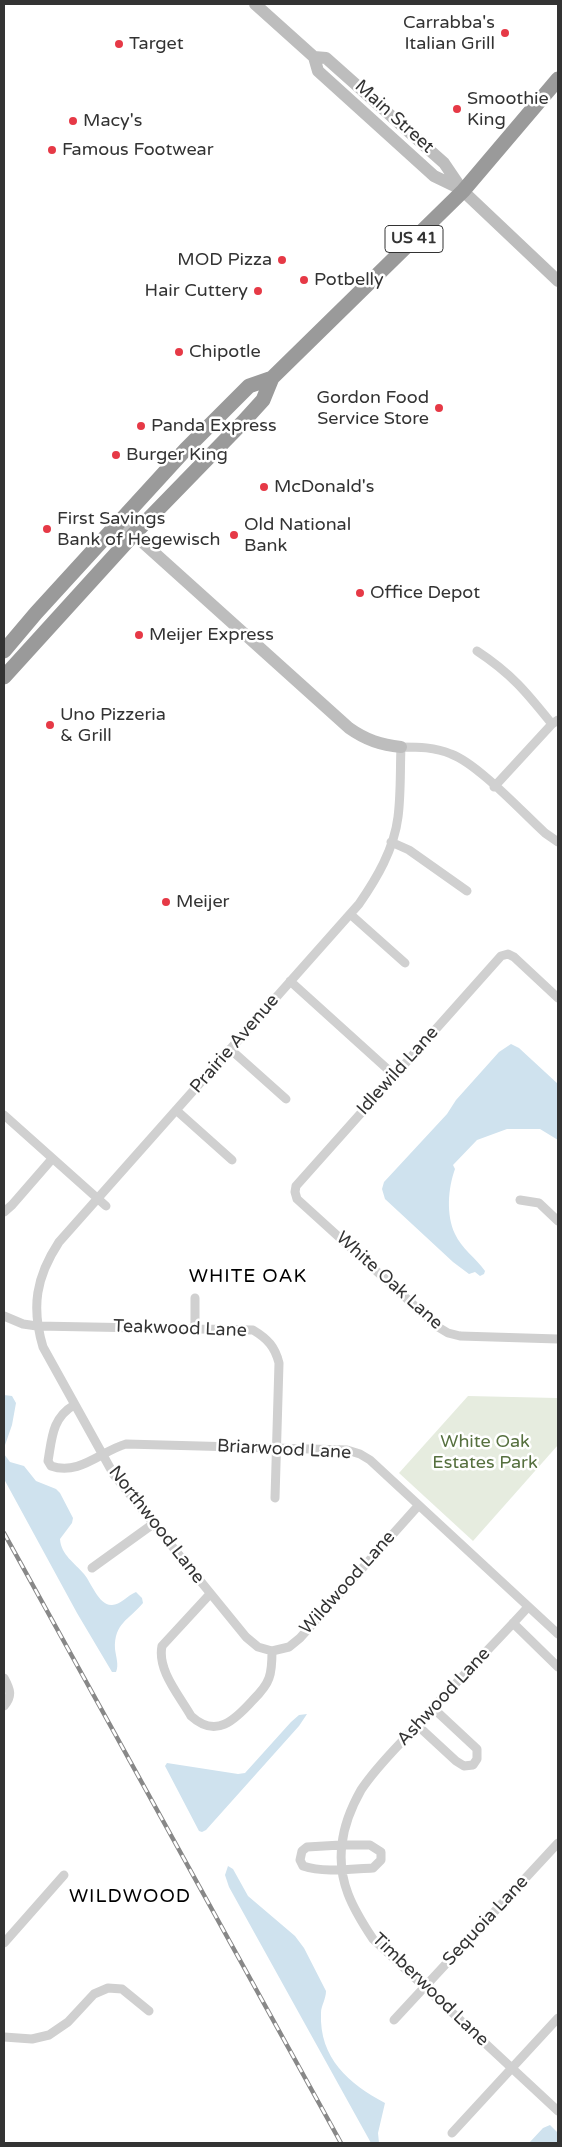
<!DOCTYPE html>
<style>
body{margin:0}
#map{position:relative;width:562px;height:2147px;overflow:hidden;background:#fff;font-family:"Varela Round",sans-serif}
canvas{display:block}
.frame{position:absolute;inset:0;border:5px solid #333;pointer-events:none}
</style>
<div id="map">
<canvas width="562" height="2147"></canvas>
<div class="frame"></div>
</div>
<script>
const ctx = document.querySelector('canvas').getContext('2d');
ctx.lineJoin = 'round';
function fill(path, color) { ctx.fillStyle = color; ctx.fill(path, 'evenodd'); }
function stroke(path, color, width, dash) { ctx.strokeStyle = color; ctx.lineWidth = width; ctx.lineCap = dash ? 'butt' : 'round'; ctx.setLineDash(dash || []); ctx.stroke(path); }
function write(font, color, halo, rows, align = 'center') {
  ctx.font = font + ' "Varela Round",sans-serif'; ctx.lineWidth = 5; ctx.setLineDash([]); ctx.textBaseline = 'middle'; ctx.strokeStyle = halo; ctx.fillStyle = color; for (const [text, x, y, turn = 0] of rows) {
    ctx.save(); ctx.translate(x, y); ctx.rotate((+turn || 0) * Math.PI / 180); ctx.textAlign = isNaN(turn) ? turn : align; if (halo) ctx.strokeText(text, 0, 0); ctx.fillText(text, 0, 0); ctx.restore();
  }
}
fill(new Path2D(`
 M468 1396 557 1398 558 1400V1445L473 1541 399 1473Z`), '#e6ecdf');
fill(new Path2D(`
 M511 1044 519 1048 558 1084V1140L540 1129H507L477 1140 453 1165 455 1169C448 1188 446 1215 455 1234 461 1248 476 1258 485 1271L484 1274 480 1276 475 1272 469 1274 453 1262 385 1199 382 1189 384 1182 447 1114 456 1100 499 1052Z
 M4 1395 12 1396 16 1403 12 1425 4 1448Z
 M4 1454 10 1462 24 1466 36 1481 56 1489 60 1493 73 1518 72 1523 60 1539C61 1555 75 1563 84 1574 91 1582 99 1606 112 1605 120 1605 128 1595 136 1592L142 1598 143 1603C129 1620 114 1623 115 1649 116 1657 119 1665 116 1672H112L77 1613 4 1479Z
 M307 1714 299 1726 206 1830 202 1832 199 1831 165 1766 167 1763 238 1774 245 1773 291 1722 299 1715Z
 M228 1866 233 1869 248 1896 295 1936 304 1948 326 1991C326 1999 321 2006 321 2013 319 2058 349 2084 385 2103L378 2133 379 2143H371L229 1887 225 1875Z
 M550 2125 558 2133V2143H529L543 2128Z`), '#cfe2ee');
stroke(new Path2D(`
 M477 651C512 674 527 693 552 724
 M494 787 552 724 558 720
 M391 842 409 850 467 891
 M350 914 405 963
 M290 981 394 1075
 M558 998 514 957 508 954 501 956 296 1186 295 1192 297 1199 438 1327 448 1333 460 1336 558 1339
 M230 1049 286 1099
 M176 1110 232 1160
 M4 1115 106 1206
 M520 1200 539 1203 558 1221
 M4 1212 12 1205 52 1159
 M195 1298V1329
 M4 1316 23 1324 37 1326 253 1330C268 1339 275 1347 279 1363L275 1498
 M74 1405C52 1418 52 1438 48 1461L51 1466C79 1476 101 1451 126 1444L347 1450 360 1454 370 1460 558 1634
 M92 1568 153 1524
 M210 1594 162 1646C157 1670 179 1695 191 1716 216 1739 235 1720 253 1700 259 1694 266 1687 269 1678 272 1670 272 1660 272 1651
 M528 1607C489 1650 447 1691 408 1735 392 1752 374 1770 361 1790 352 1806 344 1825 342 1844 337 1881 353 1909 373 1939L558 2111
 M513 1623 558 1667
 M272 1651 258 1647 246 1637 114 1475 43 1347C31 1307 36 1277 59 1242L359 904C377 878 394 849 398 817 401 794 400 770 401 747 418 747 435 747 451 754 478 764 522 812 545 833L558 842
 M272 1651 289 1647 300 1638 418 1506
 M4 1678C10 1689 13 1696 4 1706
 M417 1725 456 1761 464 1766 473 1765 477 1759V1749L433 1708
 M341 1845H370L381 1852V1860L373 1868C351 1869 324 1873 303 1866L300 1860 302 1851 307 1847Z
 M4 1943 64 1875
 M394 2020 558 1843
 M4 2037 32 2039 49 2035 68 2022 94 1994 108 1988 122 1989 149 2011
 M452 2133 558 2018`), '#d0d0d0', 9);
stroke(new Path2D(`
 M255 4 314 57 318 71 434 176 461 189
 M314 57 326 58 444 163 463 191 558 281
 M119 521 349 728C366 740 381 745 401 747`), '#bdbdbd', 12);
stroke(new Path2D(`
 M4 651 36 613 186 449 249 386 272 378
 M4 677 134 534 243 422 263 400 272 378 463 191 558 79`), '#9a9a9a', 15);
const rail = new Path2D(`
 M4 1533 341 2143`);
stroke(rail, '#888', 4.5);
stroke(rail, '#fff', 2.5, [8]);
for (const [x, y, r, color] of [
 [505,33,5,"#e63946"],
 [119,44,5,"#e63946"],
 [457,109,5,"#e63946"],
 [73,121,5,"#e63946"],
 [52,150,5,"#e63946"],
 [282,260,5,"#e63946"],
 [304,280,5,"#e63946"],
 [258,291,5,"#e63946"],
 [179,352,5,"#e63946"],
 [439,408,5,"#e63946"],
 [141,426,5,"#e63946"],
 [116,455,5,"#e63946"],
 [264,487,5,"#e63946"],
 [47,529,5,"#e63946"],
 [234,535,5,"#e63946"],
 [360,593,5,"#e63946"],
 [139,635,5,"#e63946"],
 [50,725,5,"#e63946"],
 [166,902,5,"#e63946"]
]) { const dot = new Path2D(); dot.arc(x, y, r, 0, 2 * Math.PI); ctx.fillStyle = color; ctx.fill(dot); stroke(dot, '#fff', 2); }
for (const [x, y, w] of [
 [414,239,58]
]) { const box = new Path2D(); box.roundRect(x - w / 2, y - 13.5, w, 27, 4); ctx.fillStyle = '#fff'; ctx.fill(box); stroke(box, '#333', 1); }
write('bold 16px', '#333', null, [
 ["US 41",414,239]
]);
write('18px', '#333', '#fff', [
 ["Carrabba's",495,23,"right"],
 ["Italian Grill",495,44,"right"],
 ["Target",129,44],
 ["Smoothie",467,99],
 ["King",467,120],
 ["Macy's",83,121],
 ["Famous Footwear",62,150],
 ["MOD Pizza",272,260,"right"],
 ["Potbelly",314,280],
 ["Hair Cuttery",248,291,"right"],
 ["Chipotle",189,352],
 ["Gordon Food",429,398,"right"],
 ["Service Store",429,419,"right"],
 ["Panda Express",151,426],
 ["Burger King",126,455],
 ["McDonald's",274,487],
 ["First Savings",57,519],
 ["Bank of Hegewisch",57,540],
 ["Old National",244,525],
 ["Bank",244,546],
 ["Office Depot",370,593],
 ["Meijer Express",149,635],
 ["Uno Pizzeria",60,715],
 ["& Grill",60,736],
 ["Meijer",176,902]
], 'left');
write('18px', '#333', '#fff', [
 ["Main Street",394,117,42],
 ["Prairie Avenue",235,1044,-49],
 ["Idlewild Lane",398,1071,-48],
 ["White Oak Lane",389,1281,42],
 ["Teakwood Lane",180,1329,2],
 ["Briarwood Lane",284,1450,3],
 ["Northwood Lane",156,1525,52],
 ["Wildwood Lane",348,1583,-48],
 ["Ashwood Lane",444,1697,-47],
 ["Sequoia Lane",486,1921,-47],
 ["Timberwood Lane",430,1990,44]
]);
write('18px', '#56703f', '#fff', [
 ["White Oak",485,1442],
 ["Estates Park",485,1463]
]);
ctx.letterSpacing = '1px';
write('19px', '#000', '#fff', [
 ["WHITE OAK",248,1277],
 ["WILDWOOD",130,1897]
]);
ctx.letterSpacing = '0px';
</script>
